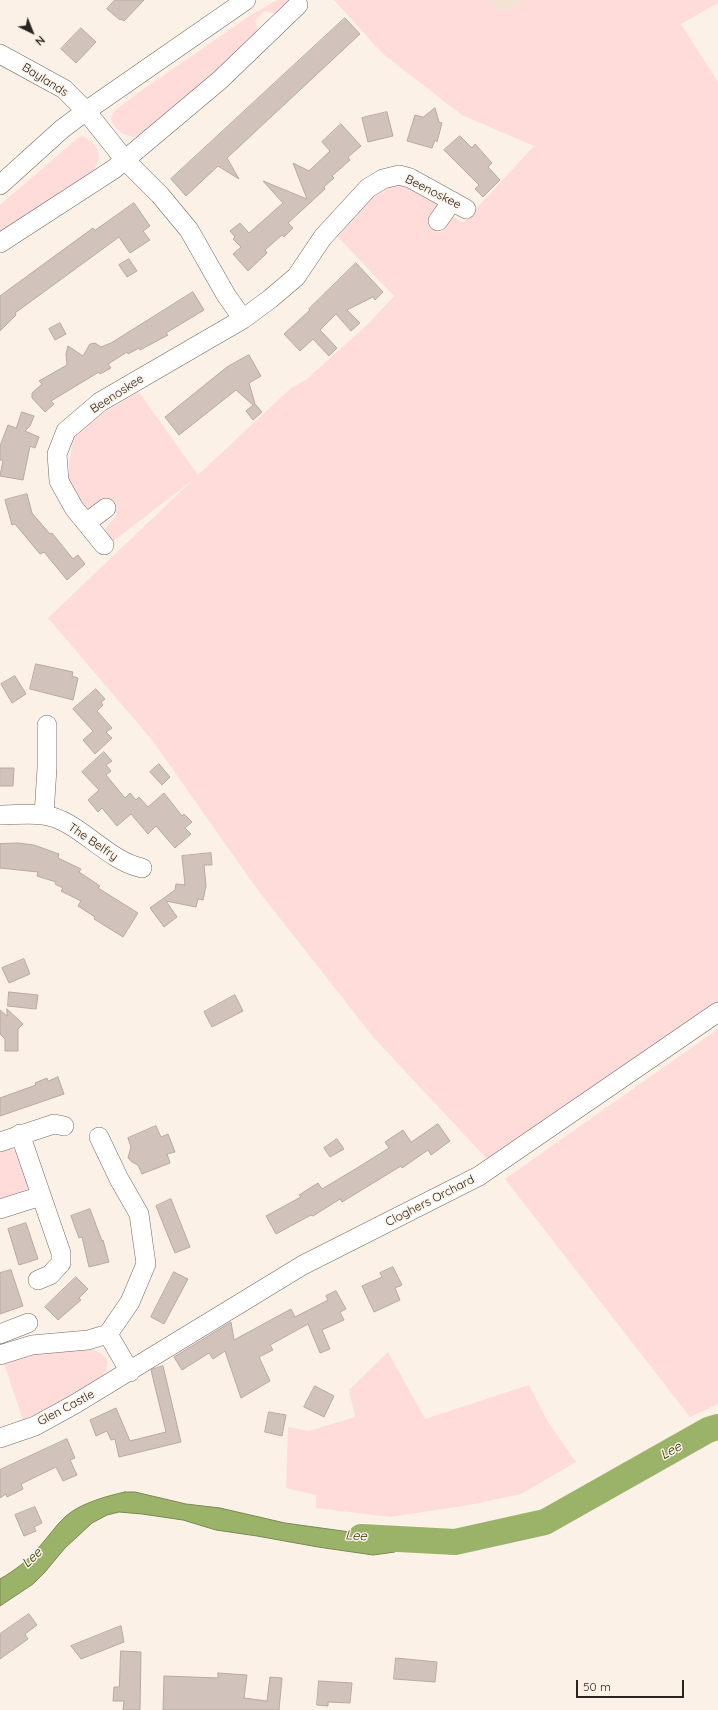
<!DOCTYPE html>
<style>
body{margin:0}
#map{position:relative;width:718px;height:1710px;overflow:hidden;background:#fbf1e6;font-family:Quicksand,sans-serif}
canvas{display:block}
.north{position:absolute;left:12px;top:12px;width:40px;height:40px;-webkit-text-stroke:3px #fbf1e6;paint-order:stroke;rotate:137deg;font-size:11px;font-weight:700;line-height:16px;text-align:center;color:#282420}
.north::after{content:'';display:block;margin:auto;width:14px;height:18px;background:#282420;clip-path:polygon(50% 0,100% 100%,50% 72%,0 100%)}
.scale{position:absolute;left:576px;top:1680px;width:108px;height:18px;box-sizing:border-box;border:2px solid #282420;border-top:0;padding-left:5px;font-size:12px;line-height:14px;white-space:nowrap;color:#282420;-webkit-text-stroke:3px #fbf1e6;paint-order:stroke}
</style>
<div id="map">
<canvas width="718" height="1710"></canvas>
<div class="north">N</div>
<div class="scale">50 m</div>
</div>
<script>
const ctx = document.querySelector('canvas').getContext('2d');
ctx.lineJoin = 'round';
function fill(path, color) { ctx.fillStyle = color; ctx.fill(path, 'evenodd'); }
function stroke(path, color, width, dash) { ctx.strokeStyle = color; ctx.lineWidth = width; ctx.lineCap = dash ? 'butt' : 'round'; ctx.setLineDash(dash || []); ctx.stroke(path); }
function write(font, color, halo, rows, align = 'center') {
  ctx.font = font + ' Quicksand,sans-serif'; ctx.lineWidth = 3; ctx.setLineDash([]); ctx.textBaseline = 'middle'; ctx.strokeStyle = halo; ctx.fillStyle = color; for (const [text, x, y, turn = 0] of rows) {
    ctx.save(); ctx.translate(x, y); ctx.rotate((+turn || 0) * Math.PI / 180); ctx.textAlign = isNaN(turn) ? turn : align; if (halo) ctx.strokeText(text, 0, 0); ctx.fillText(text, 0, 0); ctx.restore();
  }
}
fill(new Path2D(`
 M489 0H522L507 10 496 8Z`), '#f2e3d2');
fill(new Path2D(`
 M277 0H296L277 14 264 11 255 21 258 30 253 41 140 137C128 138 115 132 111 119L113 112 138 93 251 15Z
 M334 0H489L496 8 507 10 522 0H718V3L681 24 718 82V1003L488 1160 374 1038 257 889 152 740 48 618 194 479 112 542 104 531 117 514 107 500 87 516 69 486V464L74 435 98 416 139 392 198 475 291 388 306 380 369 323 394 296 338 237C354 216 372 190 399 182L436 202 440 211 430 226 440 233 453 217 463 223 534 146 462 115 383 54Z
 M83 136C106 150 101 162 86 181L0 236V205L79 137Z
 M718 1029V1404L690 1417 505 1179Z
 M8 1148 19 1153 31 1184 23 1193 0 1201V1149Z
 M90 1349C110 1354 113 1367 97 1381 90 1387 80 1390 73 1394 56 1403 40 1411 23 1420L4 1364 45 1352Z
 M388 1352 425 1419 529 1385 548 1422 576 1462 521 1494 469 1505 390 1517 316 1508V1495L286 1488 288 1427 309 1431 355 1417 349 1390Z`), '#ffdbda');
const water = new Path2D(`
 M125 1492H135L186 1504 220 1508 285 1523 350 1532 397 1533 395 1552 373 1555 318 1547 257 1536 216 1530 183 1520 142 1514 119 1512 107 1515 92 1523 65 1548 45 1572 33 1584 0 1606V1579C14 1571 30 1559 40 1546 49 1536 56 1525 66 1516 81 1503 107 1496 125 1492Z`);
fill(water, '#9bb369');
stroke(water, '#788853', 1);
stroke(new Path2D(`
 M361 1537 455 1542 545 1522 708 1430 718 1427`), '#9bb369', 26);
const building = new Path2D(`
 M115 0H144L124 21 121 19 120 20 107 9Z
 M345 18 360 34 227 158 239 179 218 166 186 196 171 179Z
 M81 28 96 42 76 63 61 49Z
 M435 108 439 122 442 123 437 142 435 140 432 148 407 141 415 115 423 117Z
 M387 112 393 136 368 142 362 118Z
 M341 124 361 146 348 157 350 160 332 176 334 178 324 187 325 189 288 223 293 228 284 237 282 235 265 250 267 253 248 271 233 254 241 247 233 239 235 237 230 231 240 223 249 233 283 203 263 181 307 199 293 163 309 171 330 151 322 142Z
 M460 136 472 148 475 144 492 163 488 167 500 180 483 197 475 189 479 185 444 150Z
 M134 203 150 226 143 231 150 240 130 253 119 237 15 313 16 315 0 331V296L93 228 95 230Z
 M129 259 137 271 127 277 119 265Z
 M356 263 383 292 375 300 373 297 347 310 360 323 351 331 336 314 320 330 337 348 329 356 313 339 300 351 284 334 310 310 309 309Z
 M193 292 204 310 166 333 168 335 140 350 139 348 128 354 127 352 108 364 111 368 100 374 99 372 51 401 54 404 45 412 32 398V393L42 384 39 381 67 365 66 354 68 346 83 356 90 344 95 343 101 347 111 343Z
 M60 323 66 334 55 340 49 329Z
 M249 355 261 376 249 383 255 404 262 412 253 420 246 411 253 405 236 390 179 435 165 417 227 367Z
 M22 412 34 416 30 426 25 431 39 437 35 448 30 446 23 480 0 476 3 460H0V446L8 425 16 428Z
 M27 494 32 513 50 534 52 533 73 559 78 555 85 564 67 580 44 552 40 554 15 524 12 525 5 500Z
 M36 664 73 672 72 676 78 678 73 700 30 689Z
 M15 676 26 694 12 703 1 684Z
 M96 689 105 699 101 702 103 705 97 711 112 728 106 732 112 738 95 754 83 740 93 731 73 709Z
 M104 752 112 761 106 765 111 771 106 775 125 798 130 793 136 800 139 797 148 807 164 793 182 816 184 814 192 822 185 828 191 834 175 848 156 826 148 834 131 814 117 826 102 808 98 812 88 800 99 790 82 772Z
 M159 764 170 777 162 785 150 772Z
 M0 768H14L13 786H0Z
 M18 843 34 845 59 854 58 858 81 869 79 872 100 886 98 888 138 913 123 937 94 919 95 917 78 906 81 901 61 891 63 888 55 884 56 882 37 876 38 872 0 868V844Z
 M211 853 212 865H204L206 886 203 900 198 899 196 907 166 901 177 917 164 927 150 908 175 890 176 884 185 885 182 856Z
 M24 959 30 974 9 983 2 968Z
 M9 992 38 995 36 1009 8 1006Z
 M235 995 243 1011 212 1027 204 1012Z
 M7 1009 23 1024 18 1029V1051H5V1039L0 1034V1010L7 1016Z
 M58 1077 64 1094 0 1116V1098L36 1085 35 1083 47 1078 48 1081Z
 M438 1124 450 1141 431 1155 428 1150 402 1168 401 1166 342 1202 340 1199 313 1216 311 1215 276 1234 266 1216 301 1197 299 1195 318 1183 322 1189 357 1168 389 1148 385 1142 403 1130 411 1142Z
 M156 1126 161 1137 168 1134 175 1152 167 1154 170 1163 142 1174 138 1165 132 1162 128 1158 131 1147 128 1138Z
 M337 1139 344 1149 330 1157 324 1148Z
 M171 1199 190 1247 175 1253 156 1206Z
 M90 1209 102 1241 103 1240 109 1262 89 1267 82 1237 79 1238 71 1216Z
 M26 1223 38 1259 19 1265 8 1229Z
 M393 1267 402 1285 395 1288 400 1300 374 1312 362 1286 382 1277 380 1273Z
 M11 1270 23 1306 0 1314V1273Z
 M174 1272 188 1279 164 1324 151 1317Z
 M76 1277 88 1289 79 1298 81 1300 58 1320 45 1307Z
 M336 1291 346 1309 340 1312 344 1320 322 1330 330 1349 320 1353 308 1324 270 1345 273 1350 259 1357 270 1381 241 1398 225 1351 213 1359 209 1353 182 1370 174 1357 231 1322 234 1340 291 1309 295 1317 328 1300 326 1296Z
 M163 1366 181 1442 119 1457 115 1439 111 1440 107 1431 96 1436 90 1420 116 1408 130 1441 166 1432 151 1370Z
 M315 1386 334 1396 324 1417 304 1407Z
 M269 1412 286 1415 282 1436 265 1432Z
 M67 1439 75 1458 70 1460 77 1475 63 1481 56 1467 21 1484 23 1489 7 1497 6 1494 0 1498V1470Z
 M35 1507 42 1523 34 1527 36 1531 24 1536 15 1515Z
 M29 1614 37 1625 25 1634 28 1639 0 1659V1634Z
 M121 1626 124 1642 81 1659 71 1646Z
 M121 1651 141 1652 140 1710H123L124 1701H113L114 1687H119Z
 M396 1658 437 1662 435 1682 394 1679Z
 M218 1673 247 1675 244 1698 267 1701 270 1677 282 1678 279 1710H163L164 1676 218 1678Z
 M319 1681 352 1683 350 1703 328 1702V1706L317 1705Z`);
fill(building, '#d1c3bc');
stroke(building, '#b7a9a3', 1);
const minor = new Path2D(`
 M0 54 64 89 86 111 125 160 160 195 189 230 226 295 243 319
 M0 185 62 129 86 111 246 0
 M438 221 452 201
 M0 243 114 169 220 80 298 5
 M86 523 106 508
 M104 545 74 508 59 481 57 454 66 431 100 402 243 319 270 299 296 277 323 237 368 188 383 179 399 175 410 178 466 209
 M0 815C14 815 29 813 43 815 78 819 105 860 142 868
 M44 815 47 768V725
 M20 1134 61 1253V1263L50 1275 38 1280
 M0 1142 54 1124 64 1126
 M0 1209 41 1196
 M0 1334 28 1323
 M108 1334 130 1372
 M0 1355 32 1345 88 1340 108 1334 130 1302 146 1264 139 1214 119 1179 99 1137
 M0 1438 35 1426 75 1404 303 1265 479 1176 718 1012`);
stroke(minor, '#736a61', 20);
stroke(minor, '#fff', 19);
write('12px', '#282420', '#fbf1e6', [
 ["Baylands",45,80,32],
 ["Beenoskee",433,192,27],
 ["Beenoskee",117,394,-33],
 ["The Belfry",93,842,34],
 ["Cloghers Orchard",430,1201,-27],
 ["Glen Castle",66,1408,-28]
]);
write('italic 13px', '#2a3800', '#fbf1e6', [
 ["Lee",671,1451,-30],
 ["Lee",356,1536,3],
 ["Lee",32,1558,-44]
]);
</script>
